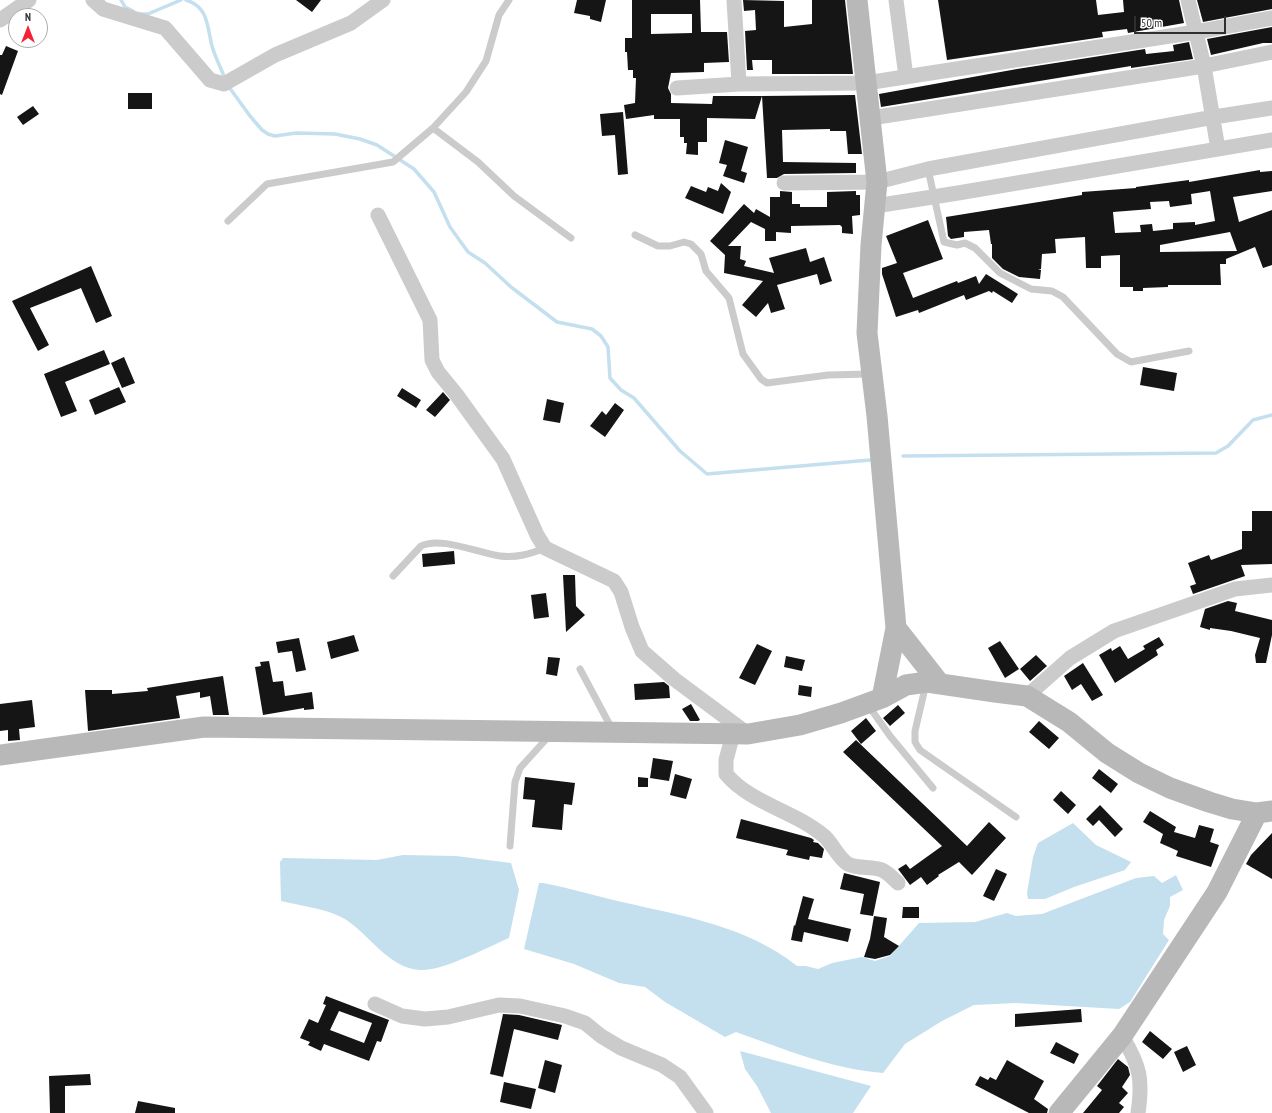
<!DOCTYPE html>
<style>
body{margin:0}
#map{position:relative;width:1272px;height:1113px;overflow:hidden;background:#fff;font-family:"PT Sans Narrow",sans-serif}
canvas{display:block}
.north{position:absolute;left:8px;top:8px;width:40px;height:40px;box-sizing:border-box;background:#fff;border:1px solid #ababab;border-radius:50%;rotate:0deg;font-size:11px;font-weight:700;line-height:16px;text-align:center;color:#2e2e2e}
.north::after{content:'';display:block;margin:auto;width:14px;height:18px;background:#f42137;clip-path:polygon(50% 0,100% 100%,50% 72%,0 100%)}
.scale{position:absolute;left:1134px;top:16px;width:92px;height:18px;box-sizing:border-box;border:2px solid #2e2e2e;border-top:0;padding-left:5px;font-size:12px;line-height:14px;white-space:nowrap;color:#2e2e2e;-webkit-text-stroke:3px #fff;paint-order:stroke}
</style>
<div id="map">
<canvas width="1272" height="1113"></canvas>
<div class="north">N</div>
<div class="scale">50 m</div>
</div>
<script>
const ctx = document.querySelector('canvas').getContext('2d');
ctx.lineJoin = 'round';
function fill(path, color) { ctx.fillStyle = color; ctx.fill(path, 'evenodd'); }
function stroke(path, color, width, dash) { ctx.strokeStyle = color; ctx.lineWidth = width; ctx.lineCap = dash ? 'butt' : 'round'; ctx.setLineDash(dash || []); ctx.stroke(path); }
fill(new Path2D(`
 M1073 823 1096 845 1131 862 1125 870 1074 887 1045 899H1028L1027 893 1033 857 1038 843Z
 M403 855 456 856 511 863 519 890 509 938C488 947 441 972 420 970 387 968 368 932 343 918 324 908 301 906 281 901L280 862 283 858 377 860Z
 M1176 875 1183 890 1170 897V906L1164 920 1163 934 1169 940 1130 1002 1119 1009 1016 1003 974 1005 942 1021 905 1044 883 1073C832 1069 784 1049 736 1032L725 1037 665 1002 645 987 619 983 574 964 524 949 539 883H543C570 888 596 896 622 902 683 916 747 926 797 966H806L818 969 832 963 862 957 875 961 890 956 919 923 975 922 1007 913 1016 916 1042 914 1136 878 1154 876 1162 883Z
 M740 1051 871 1086 853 1113H771L757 1086 745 1069Z`), '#c4dfee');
stroke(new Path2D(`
 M121 0 125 7 133 11
 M186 0C209 7 207 27 212 46 215 57 221 68 225 79
 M140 14H148L181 0
 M229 87 250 116 262 130 268 134 275 136 296 133 335 134 360 139 377 145 414 169 434 192 450 227 468 252 485 263 511 287 557 322 592 329 601 336 608 347 610 378 621 390 634 398 680 451 707 474 870 460
 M903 456 1216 453 1228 446 1253 420 1272 415`), '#c4dfee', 3.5);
fill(new Path2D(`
 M296 0H321L312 12Z
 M577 0H606L601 22 590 19V16L574 13Z
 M632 0H700L701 32H727L729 62 704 63V72L671 73 668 88 671 94V103L712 104 713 96H762L755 119 707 118V142H698V155L686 154 687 143H684V137H680V119H654V115L626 119 624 105 635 103 636 78H633V70H628L627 52H625V38H632ZM651 14H692V33L651 34Z
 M743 0 784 1V27L812 24V0H845L853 74H772V60H752L753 70H747L745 31 756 30 755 10 744 11Z
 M938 0H1096L1098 15 1124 12 1123 0H1179L1184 23 1128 33 1127 29 1102 32 1103 37 947 60Z
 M1197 0H1272V9L1203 22Z
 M1272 27V43H1263L1211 55 1207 39Z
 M1189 42 1193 59 1131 68V66L881 107 879 94 1017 69 1145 49 1146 54 1174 51 1173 45Z
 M6 46 18 51 2 95 0 94V55H2Z
 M128 93H152V109H128Z
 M855 95 862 154H848L846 131H830V129L782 130 783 162 856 163V173L784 174 777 178H767L762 96Z
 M33 106 39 114 23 125 17 117Z
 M623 112 628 174 618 175 615 135 602 136 600 114Z
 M725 140 748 147 741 171 747 173 744 183 723 176 727 165 719 163Z
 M1260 170V172L1272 171V191L1233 197 1239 222 1272 210V265L1263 268 1255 247 1226 259V264H1220L1221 285H1168V287L1143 288V291H1133V287H1120V255L1101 256V268H1086L1085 237 1055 239 1056 253 1042 254 1041 269H1038L1041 270 1040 279 1019 277 1003 269 992 258V244H991L989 230 964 232V237L951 239 948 236 946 217 1082 195V192L1136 188V187L1189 180V182ZM1210 191 1215 221 1195 225V222L1173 223V229L1153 231 1152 224 1140 225 1141 232 1115 233 1113 212 1151 209 1150 202 1169 201 1170 207 1192 204 1191 194ZM1230 232 1237 251 1160 252V245Z
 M721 183 731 192 723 214 685 198 691 186 706 192 708 187 718 191Z
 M780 191 792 192V204H800V207H827V192L856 191V195H860V215L852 216 853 234 842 233V227L840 225 791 226V233L776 232V241H765V229L751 222 728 246H741L740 259 746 261 744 266 774 273 769 258 806 248 810 262 824 257 832 281 820 285 817 274 777 285 785 309 771 313 768 303 756 317 742 305 763 281 724 273 725 255 710 241 744 204 754 213 756 209 770 217V197H780Z
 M928 220 943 259 903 273 913 298 957 281 958 283 976 276 979 284 986 274 1018 294 1012 303 993 291 992 293 989 291 966 300 964 295 919 313 918 310 896 317 882 274V268L897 263 886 236Z
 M91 266 112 316 96 323 81 288 30 308 49 345 38 351 12 301Z
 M104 350 110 364 65 382 77 411 61 417 44 374Z
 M124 357 135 383 122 388 111 363Z
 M1143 367 1177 373 1174 391 1140 385Z
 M119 387 126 402 95 415 89 400Z
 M402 388 421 400 416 408 397 396Z
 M443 392 450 400 435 417 426 410Z
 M547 399 564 403 560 423 543 420Z
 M615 403 624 410 605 437 590 426 602 411 606 415Z
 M1252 511H1272V564L1241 565 1245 576 1193 594 1190 586 1196 584 1188 563 1209 555 1211 560 1242 549V531H1252Z
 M454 551 455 564 423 567 422 554Z
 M563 575H575L576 606 585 615 566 632Z
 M546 593 549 617 534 619 531 595Z
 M1228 601 1237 603 1235 611 1272 620V635L1266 663H1256L1255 655 1260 638 1231 631 1210 628V630L1200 627 1205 609Z
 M354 635 359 651 331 659 327 642Z
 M1159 637 1164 645 1156 650 1158 655 1115 683 1099 655 1111 648 1112 651 1120 646 1128 659 1145 649 1143 646Z
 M299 638 306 670 296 672 292 651 278 653 276 642Z
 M1000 641 1019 669 1005 678 988 648Z
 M757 644 772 651 755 685 739 678Z
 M1036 655 1047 666 1030 681 1020 669Z
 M786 656 805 660 802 671 784 667Z
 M548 657 560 658 557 676 546 674Z
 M269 661 273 682 283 681 285 696 312 692 314 709 304 710V708L263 715 255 667 261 666 260 662Z
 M1083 663 1103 695 1092 701 1081 684 1072 690 1064 676Z
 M223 676 229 715H213L210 696 200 698V692L176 696 180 718 88 731 85 690H112V694L148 691 147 688Z
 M664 682 669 686 670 698 635 700 634 684Z
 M799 685 812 687 811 697 798 695Z
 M32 700 35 727 19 729 20 740 8 741V730L0 731V704Z
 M691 704 700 720 698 721H690L682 709Z
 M898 705 905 713 890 726 883 718Z
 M866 718 876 731 861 744 851 731Z
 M1039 721 1059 738 1049 749 1029 732Z
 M856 740 967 846 989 822 1006 838 972 875 959 862 938 875 939 876 927 885 921 877 910 885 898 869 906 864 910 869 942 846 843 752Z
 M653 758 673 761 669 781 650 778Z
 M1099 769 1118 784 1111 793 1092 778Z
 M675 774 692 779 686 799 670 795Z
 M525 777 575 783 572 805 564 804 562 830 532 827 535 800 523 799Z
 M638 777 648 778V787H638Z
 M1061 791 1076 805 1068 814 1053 800Z
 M1100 805 1123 829 1115 837 1099 820 1093 826 1086 819Z
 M1150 811 1176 827 1174 832 1195 838 1199 825 1214 829 1210 842 1219 845 1211 867 1176 856 1178 851 1160 843 1163 834 1143 822Z
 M741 819 811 838 814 840 813 842 818 843 824 849 822 858 810 856 809 860 786 855 788 850 736 838Z
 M1272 833V879L1246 864 1251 855Z
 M996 869 1007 874 994 901 983 896Z
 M844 873 880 882 873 916 860 914 864 894 840 889Z
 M803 896 814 899 808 919 851 929 848 942 804 932 802 942 791 940 794 925 795 926Z
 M903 907H919V918H902Z
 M874 916 887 918 884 937 899 946 890 955 875 959 864 957 870 939Z
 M326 996 389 1020 381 1042 377 1041 369 1061 324 1044 321 1051 308 1045 310 1042 300 1038 309 1019 318 1023 326 1005 323 1004ZM339 1011 372 1023 364 1043 330 1030Z
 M1081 1009 1082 1022 1015 1027V1014Z
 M503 1014 519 1015 562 1025 558 1040 514 1029 503 1077 490 1074Z
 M1150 1031 1172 1049 1163 1059 1142 1042Z
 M1056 1042 1079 1054 1074 1064 1050 1053Z
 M1187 1046 1196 1065 1183 1072 1174 1052Z
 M1118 1059 1128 1067 1130 1075 1122 1087 1128 1093 1119 1103 1124 1107 1119 1113H1083L1102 1090 1097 1086Z
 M545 1060 562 1065 555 1093 538 1088Z
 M1007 1060 1044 1081 1034 1099 1048 1109 1047 1113H1029L975 1085 980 1076 988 1080 990 1077 996 1080Z
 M90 1074 91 1085 65 1086V1113H50L49 1076Z
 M504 1082 536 1089 531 1109 500 1102Z
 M138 1101 175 1108V1113H135Z`), '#151515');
stroke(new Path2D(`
 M433 128 478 162 514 196 571 238
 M928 169 944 242 957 245 965 243 975 248 1000 273 1031 289 1052 291 1063 297 1117 354 1131 362 1189 351
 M228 221 267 184 393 162 433 128 466 92 486 61 499 15 509 0
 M635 235 658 246H670L684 242 691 244 701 254 706 271 729 298 743 354 761 379 767 383 828 375 870 374
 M393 576 421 546C440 536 478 553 500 556 517 558 530 554 545 548
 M580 669 612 729
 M926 684 915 731V742L920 750 1016 817
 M868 705 890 736 933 788
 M510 846 515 782 520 768 550 735`), '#cbcbcb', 7);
stroke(new Path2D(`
 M93 0 103 9 165 28 210 80 224 84 275 55 351 23 383 0
 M734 0 739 84
 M896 0 906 77
 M1188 0 1204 66 1218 149
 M0 20 29 0
 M677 88 739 84 866 83 1196 32 1272 18
 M871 118 1204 66 1272 52
 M784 183 877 182 928 169 1214 117 1272 108
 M875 206 958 193 1272 140
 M378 215 430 320 432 360 438 372 456 394 503 459 537 535 545 548 614 581 621 592 632 627 642 651 674 679 748 734
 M1027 696 1070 658 1114 631 1235 589 1272 585
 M733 734 726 760V774C751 804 795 811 824 836 833 844 838 858 848 864 858 869 872 866 882 870 887 872 894 879 898 883
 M375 1004 402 1016 425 1019 448 1017 499 1005 520 1006 565 1016 585 1023 601 1036 621 1048 662 1065 680 1077 706 1113
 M1122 1036C1140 1066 1143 1079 1138 1113`), '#cbcbcb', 15);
stroke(new Path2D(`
 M857 0 877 182 871 245 867 333 877 416 896 628 882 698
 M896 628 940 684
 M0 755 204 727 748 734 800 725 841 713 882 698 906 685 927 682 995 692 1027 696 1069 722 1107 753 1139 773 1170 788 1209 802 1232 809 1257 813 1272 811
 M1059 1113 1122 1036 1217 892 1257 813`), '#b8b8b8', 21);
</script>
